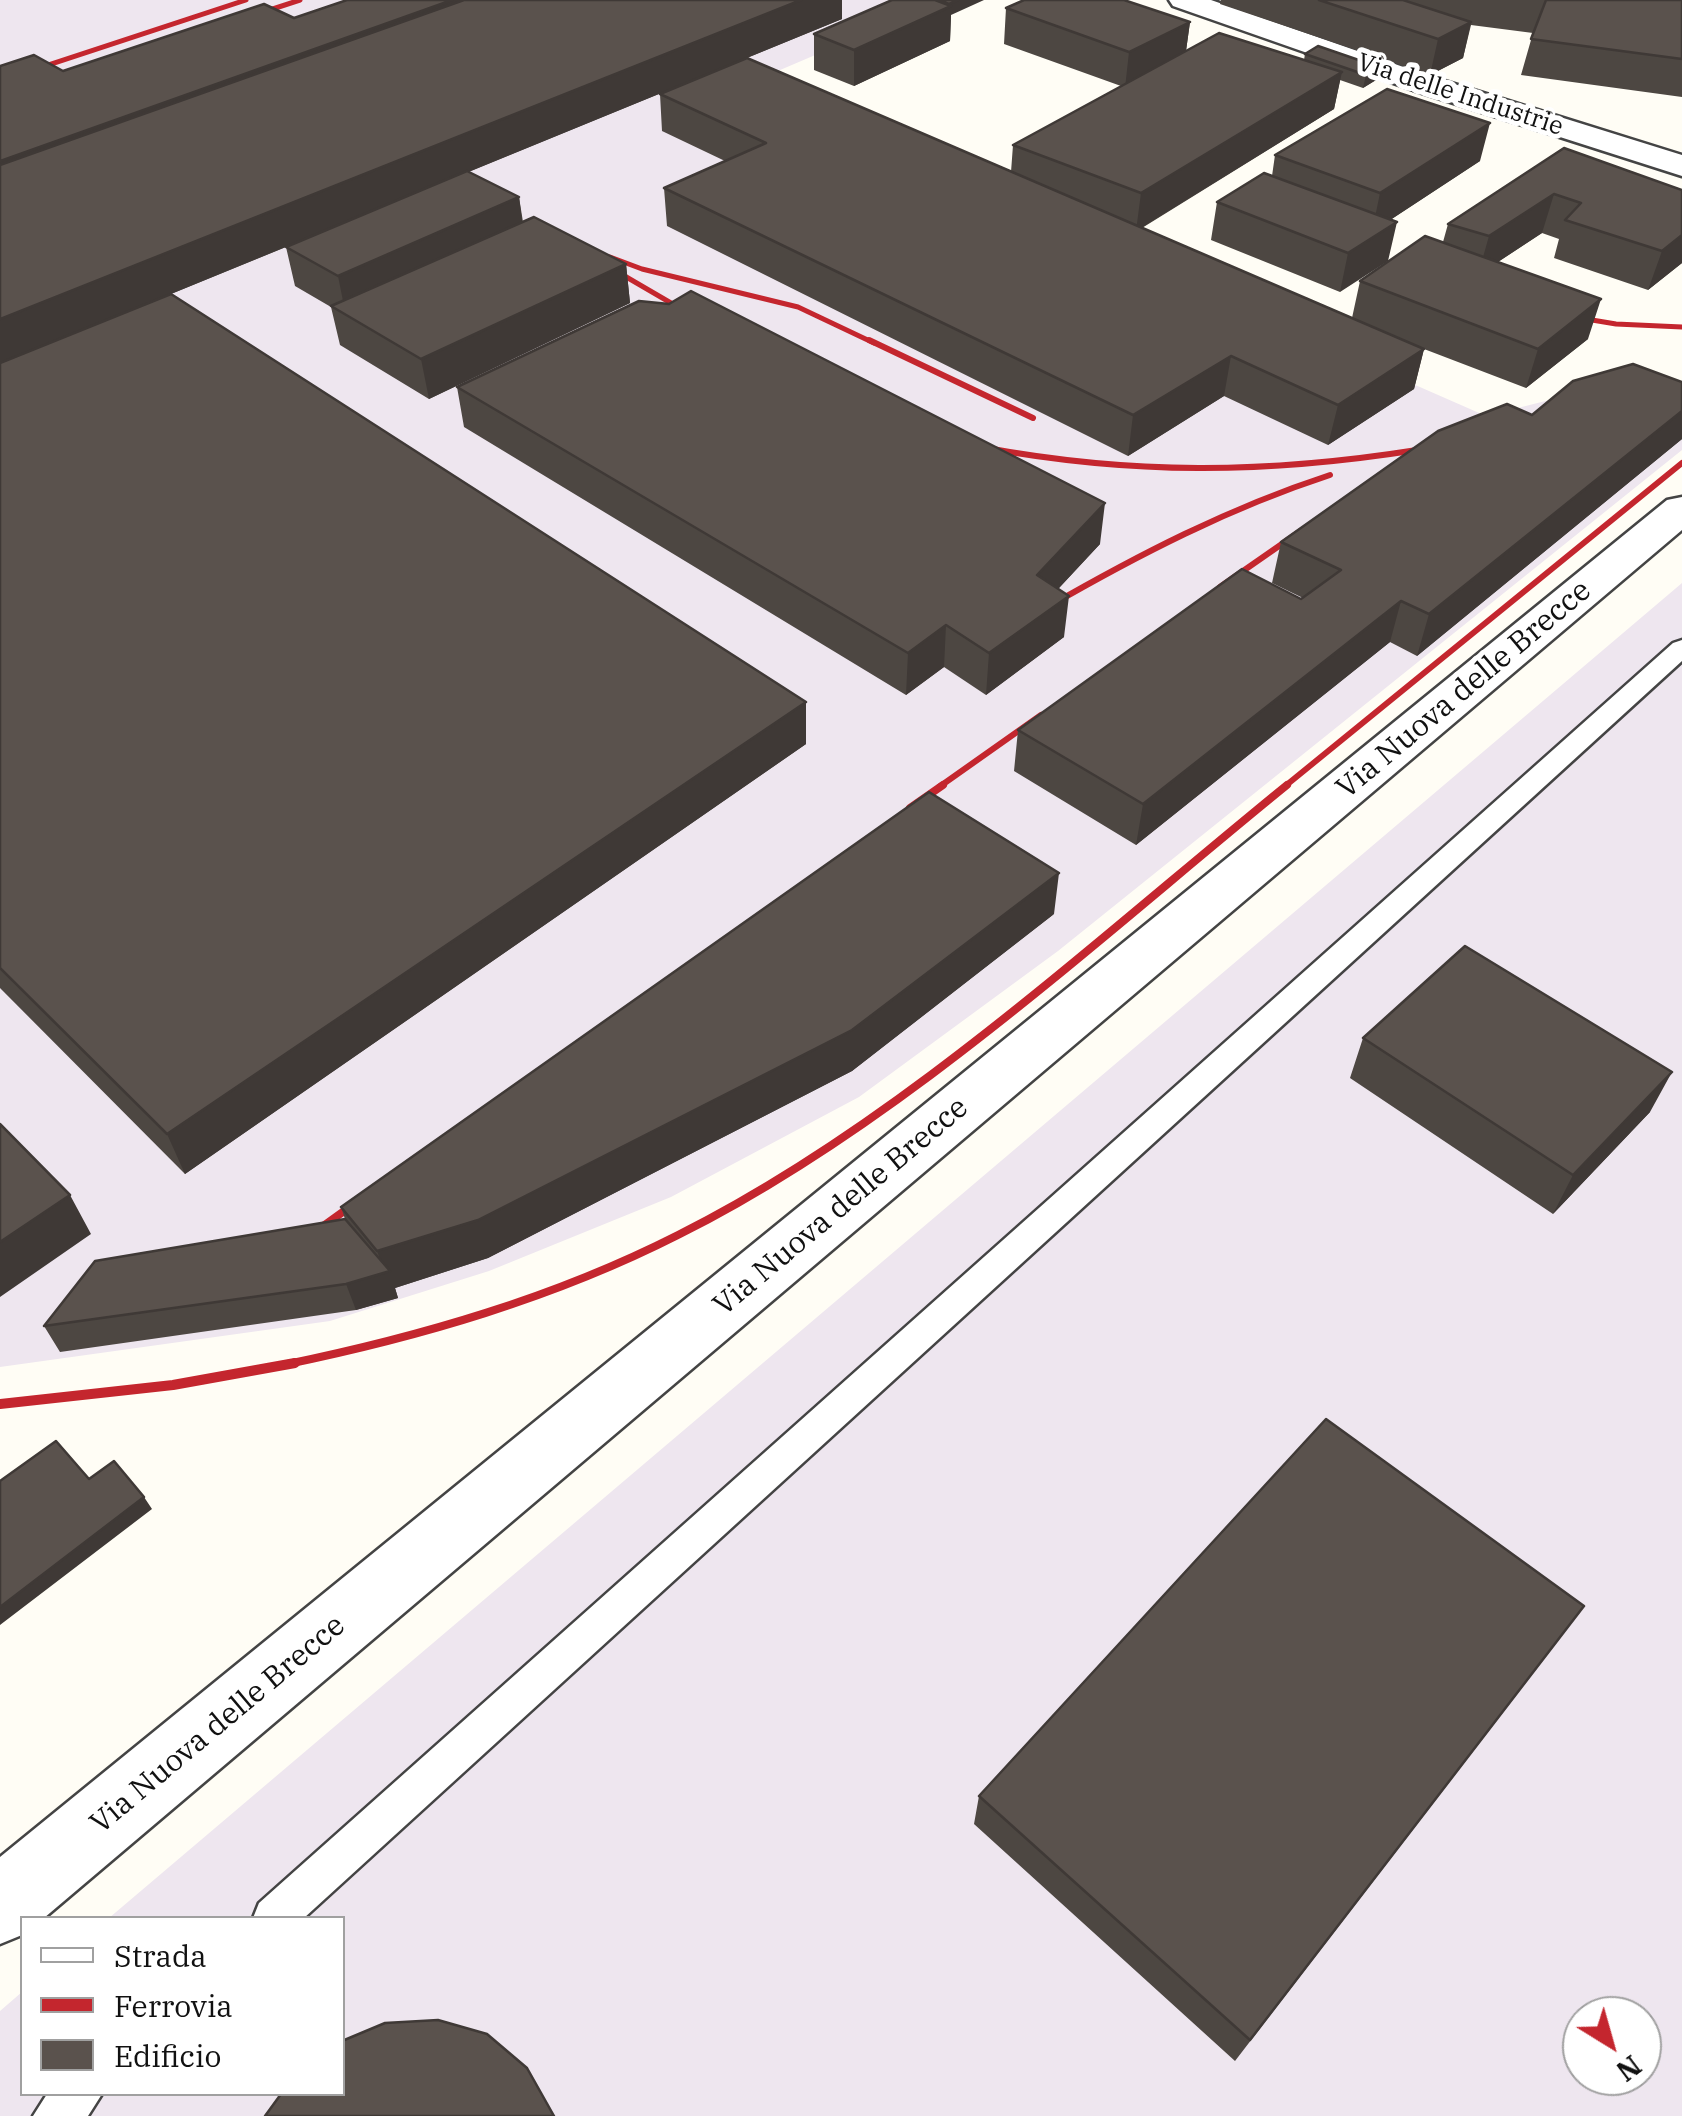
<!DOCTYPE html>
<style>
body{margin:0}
#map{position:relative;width:1682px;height:2116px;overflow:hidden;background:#fffdf5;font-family:"IBM Plex Serif",serif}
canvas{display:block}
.legend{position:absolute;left:20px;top:1916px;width:325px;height:180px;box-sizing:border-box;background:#fff;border:2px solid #a0a0a0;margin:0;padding:12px 18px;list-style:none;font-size:30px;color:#111}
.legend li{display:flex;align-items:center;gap:20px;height:50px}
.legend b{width:50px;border:2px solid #a0a0a0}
.north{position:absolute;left:1562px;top:1996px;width:100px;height:100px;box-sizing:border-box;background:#fff;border:2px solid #a0a0a0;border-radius:50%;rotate:143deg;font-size:28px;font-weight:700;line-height:40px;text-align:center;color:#111}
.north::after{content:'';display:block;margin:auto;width:35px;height:45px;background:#c4262e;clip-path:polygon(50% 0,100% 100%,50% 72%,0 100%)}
</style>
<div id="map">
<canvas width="1682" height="2116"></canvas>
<ul class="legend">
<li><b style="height:12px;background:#fff"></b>Strada</li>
<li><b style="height:12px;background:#c4262e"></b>Ferrovia</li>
<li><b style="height:28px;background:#5a524d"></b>Edificio</li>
</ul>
<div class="north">N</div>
</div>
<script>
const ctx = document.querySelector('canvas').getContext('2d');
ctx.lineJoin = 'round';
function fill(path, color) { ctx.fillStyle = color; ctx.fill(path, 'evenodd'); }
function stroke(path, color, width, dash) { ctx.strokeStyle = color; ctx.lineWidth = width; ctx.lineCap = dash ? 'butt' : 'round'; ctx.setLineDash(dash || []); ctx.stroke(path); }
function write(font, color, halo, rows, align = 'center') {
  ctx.font = font + ' "IBM Plex Serif",serif'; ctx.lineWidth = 10; ctx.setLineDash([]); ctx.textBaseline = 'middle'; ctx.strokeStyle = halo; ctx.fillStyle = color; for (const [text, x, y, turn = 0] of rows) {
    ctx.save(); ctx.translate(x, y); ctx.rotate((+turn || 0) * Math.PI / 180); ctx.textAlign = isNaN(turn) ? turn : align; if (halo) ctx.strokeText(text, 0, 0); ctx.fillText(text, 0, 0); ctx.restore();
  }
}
fill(new Path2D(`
 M0 0H944L738 88 1486 416 1597 388 1682 423V450L1058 951 859 1097 671 1197 489 1271 330 1321 0 1367Z
 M1682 583V2116H0V2011L22 1992V2094H342V1918H109ZM1582 2016H1642V2076H1582Z`), '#eee6ef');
const lane = new Path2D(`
 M1682 640V661L304 1918H253L259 1903 1673 643Z
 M47 2094H102L88 2116H33Z`);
const street = new Path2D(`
 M1169 0H1211L1435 78 1682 155V176L1413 90 1173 6Z
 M1682 497V530L44 1918H22V1935L0 1944V1857L1667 500Z`);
stroke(lane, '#444', 5);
stroke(street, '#444', 5);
fill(lane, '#fff');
fill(street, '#fff');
stroke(new Path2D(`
 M248 17 300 0
 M0 81 246 0
 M610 257 642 269 798 307 874 343
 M604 264 695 317
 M1568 316 1616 324 1682 327`), '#c4262e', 5);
stroke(new Path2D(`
 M869 340 1033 418
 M981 447C1132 475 1265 474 1417 450
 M1220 587 1302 530
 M1046 608C1138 555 1229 508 1330 475
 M939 787 1041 715
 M1284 787 1682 463`), '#c4262e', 6);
stroke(new Path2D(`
 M910 808 943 785
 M308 1237 365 1196
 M283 1365C419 1337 554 1298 678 1235 898 1125 1096 940 1287 785`), '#c4262e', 8);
stroke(new Path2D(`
 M0 1404 173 1385 295 1363`), '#c4262e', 10);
fill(new Path2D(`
 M347 0H842V19L468 172 519 197 523 222 626 264 630 303 429 399 340 345 331 307 295 286 286 247 171 294 806 744 185 1174 0 988V66L63 71 294 18Z
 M1221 0H1682V97L1521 75 1533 33 1471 25 1463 58 1430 75 1220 4Z
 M1006 8 1190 22 1186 51 1304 60 1305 54 1318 46 1376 80 1363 88 1340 80 1334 109 1142 228 1352 318 1360 281 1443 242 1448 224 1564 148 1682 263 1648 290 1554 258 1559 239 1542 233 1498 262 1588 339 1526 388 1424 349 1414 389 1328 445 1224 396 1128 456 667 226 664 188 725 161 662 131 660 94 1011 172 1013 145 1121 86 1004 44Z
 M951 15 950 41 854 86 814 70V34Z
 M1275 155 1480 161 1390 220 1340 292 1211 240 1217 202 1272 176Z
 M1682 382V439L1417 656 1390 642 1136 845 1014 771 1018 730 1303 598 1272 583 1281 542 1532 415Z
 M457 387 1100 544 1058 589 1064 637 986 695 944 667 906 695 464 427Z
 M1054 914 852 1071 488 1258 395 1288 398 1298 356 1310 60 1352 44 1326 345 1219 341 1207Z
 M1363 1038 1650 1112 1553 1214 1350 1078Z
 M1560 1638 1235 2061 974 1824 979 1796Z`), '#4d4742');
fill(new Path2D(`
 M452 0H510L0 204V161Z
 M801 0H842V19L0 364V319Z
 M958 0H984L951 15 950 41 854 86V50Z
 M1190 22 1185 58 1125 88 1129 52Z
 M1471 22 1463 58 1430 75 1438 39Z
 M1379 67 1376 80 1363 88 1366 75Z
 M1342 72 1334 109 1136 231 1141 193Z
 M1490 123 1480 161 1372 232 1380 193Z
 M1554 194 1542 233 1478 275 1489 236Z
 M519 197 524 236 346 316 338 276Z
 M1397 222 1388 261 1340 292 1348 253Z
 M1682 235V263L1648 290 1662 251Z
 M626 264 630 303 429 399 421 359Z
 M1601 299 1588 339 1526 388 1538 349Z
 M1424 349 1414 389 1328 445 1338 405Z
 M1231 356 1224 396 1128 456 1133 415Z
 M1682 411V439L1417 656 1429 614Z
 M1105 503 1100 544 1033 616 1037 575Z
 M1069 596 1064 637 986 695 989 653Z
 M1401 601 1390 642 1136 845 1143 804Z
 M946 625 944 667 906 695 908 653Z
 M806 702V744L185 1174 167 1134Z
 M1059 873 1054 914 852 1071 488 1258 395 1288 398 1298 356 1310 346 1284 385 1273 377 1251Z
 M1672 1072 1650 1112 1553 1214 1573 1175Z
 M70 1195 91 1234 0 1297V1242Z
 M144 1497 152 1509 0 1625V1607Z`), '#3f3936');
const building = new Path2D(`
 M347 0H452L0 161V66L34 55 63 71 264 4 294 18Z
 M464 0H801L0 319V165Z
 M892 0H935L951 6 854 50 814 34Z
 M939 0H958L949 4Z
 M1024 0H1124L1190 22 1129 52 1006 8Z
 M1319 0H1403L1471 22 1438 39Z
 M1546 0H1682V59L1531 39Z
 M1219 33 1342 72 1141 193 1013 145Z
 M1318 46 1379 67 1366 75 1305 54Z
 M747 58 1424 349 1338 405 1231 356 1133 415 664 188 766 143 660 94Z
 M1387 89 1490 123 1380 193 1275 155Z
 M1564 148 1682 190V235L1662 251 1565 220 1581 203 1554 194 1489 236 1448 224Z
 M467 171 519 197 338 276 286 247Z
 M1264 173 1397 222 1348 253 1217 202Z
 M534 217 626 264 421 359 331 306Z
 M1425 236 1601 299 1538 349 1360 281Z
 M691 291 1105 503 1037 575 1069 596 989 653 946 625 908 653 457 387 639 301 669 304Z
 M171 294 806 702 167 1134 0 968V363Z
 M1633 364 1682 382V411L1429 614 1401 601 1143 804 1018 730 1242 569 1301 599 1341 570 1281 542 1438 431 1507 404 1532 415 1573 381Z
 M929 792 1059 873 852 1030 478 1220 377 1251 341 1207Z
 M1465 946 1672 1072 1573 1175 1363 1038Z
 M0 1124 70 1195 0 1242Z
 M345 1219 390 1271 346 1284 44 1326 95 1261Z
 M1326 1419 1584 1606 1250 2040 979 1796Z
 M56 1441 89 1479 114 1461 144 1497 0 1607V1481Z
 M438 2020 487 2034 527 2068 554 2116H265L281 2094H342V2041L385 2023Z`);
fill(building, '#5a524d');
stroke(building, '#3f3936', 2.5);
write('25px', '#111', '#fff', [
 ["Via delle Industrie",1460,95,18]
]);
write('30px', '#111', '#fff', [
 ["Via Nuova delle Brecce",1464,690,-40],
 ["Via Nuova delle Brecce",841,1207,-40],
 ["Via Nuova delle Brecce",218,1725,-40]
]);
</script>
